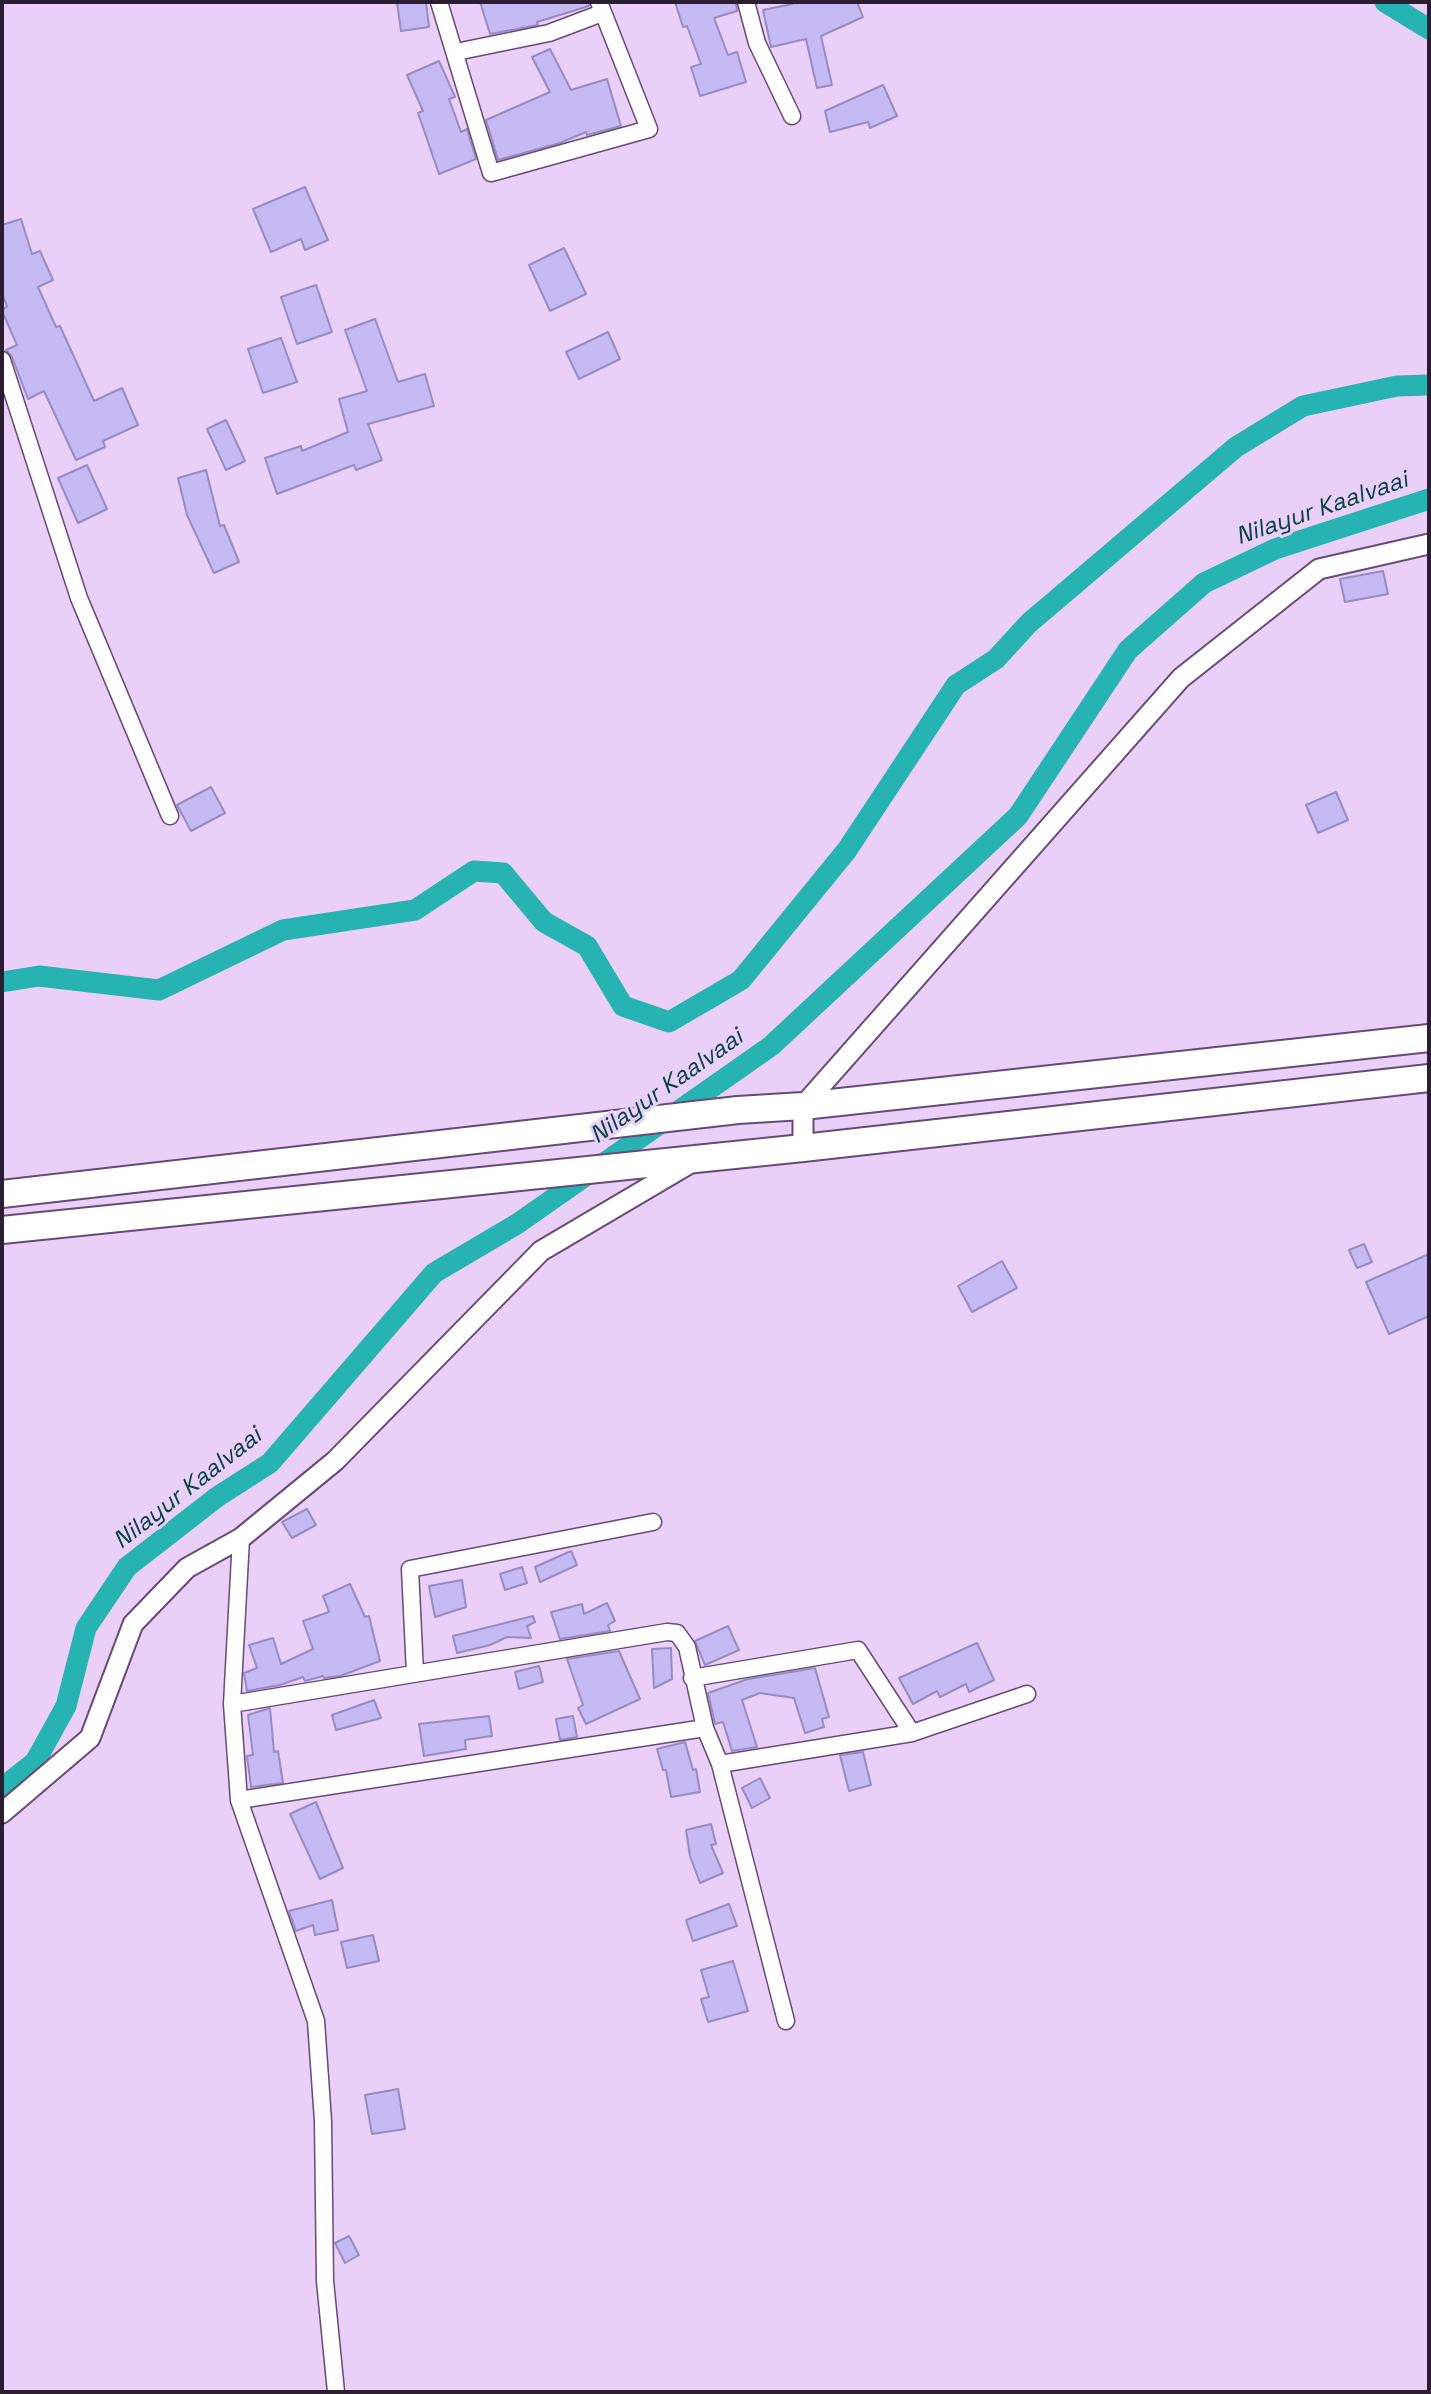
<!DOCTYPE html>
<style>
body{margin:0}
#map{position:relative;width:1431px;height:2394px;overflow:hidden;background:#eacff9;font-family:"Space Grotesk",sans-serif}
canvas{display:block}
.frame{position:absolute;inset:0;border:4px solid #2b1e31;pointer-events:none}
</style>
<div id="map">
<canvas width="1431" height="2394"></canvas>
<div class="frame"></div>
</div>
<script>
const ctx = document.querySelector('canvas').getContext('2d');
ctx.lineJoin = 'round';
function stroke(path, color, width, dash) { ctx.strokeStyle = color; ctx.lineWidth = width; ctx.lineCap = dash ? 'butt' : 'round'; ctx.setLineDash(dash || []); ctx.stroke(path); }
function fill(path, color) { ctx.fillStyle = color; ctx.fill(path, 'evenodd'); }
function write(font, color, halo, rows, align = 'center') {
  ctx.font = font + ' "Space Grotesk",sans-serif'; ctx.lineWidth = 6; ctx.setLineDash([]); ctx.textBaseline = 'middle'; ctx.strokeStyle = halo; ctx.fillStyle = color; for (const [text, x, y, turn = 0] of rows) {
    ctx.save(); ctx.translate(x, y); ctx.rotate((+turn || 0) * Math.PI / 180); ctx.textAlign = isNaN(turn) ? turn : align; if (halo) ctx.strokeText(text, 0, 0); ctx.fillText(text, 0, 0); ctx.restore();
  }
}
stroke(new Path2D(`
 M1385 2 1429 29
 M2 982 39 976 159 990 283 930 415 910 474 871 503 873 544 922 587 946 623 1006 669 1022 741 980 847 850 956 685 996 659 1029 623 1236 447 1303 406 1397 386 1429 385
 M2 1788 35 1762 66 1706 86 1628 127 1567 217 1497 270 1463 434 1273 517 1224 771 1046 1018 816 1128 650 1204 583 1275 549 1429 499`), '#27b3b1', 21);
const building = new Path2D(`
 M397 2H426L429 27 401 31Z
 M480 2H589V6L537 22 538 25 490 34Z
 M675 2H736L737 11 714 18 728 55 737 52 746 82 700 96 691 67 701 64 687 26 683 27Z
 M791 2H857L863 17 821 36 832 85 817 88 806 39 771 47 763 10 792 4Z
 M550 49 571 90 607 79 621 126 587 135 586 132 560 143 498 160 486 120 550 92 532 57Z
 M439 61 455 97 449 99 461 132 467 129 476 159 439 174 418 113 423 111 407 75Z
 M883 85 897 116 870 128 868 122 830 132 825 111Z
 M305 187 328 240 305 250 301 239 271 252 253 209Z
 M21 219 32 254 40 251 53 280 38 287 56 327 60 326 94 401 122 388 138 425 103 441 105 447 76 460 44 391 28 399 12 357 6 350 17 345 2 311 7 306 2 294V225Z
 M564 248 586 294 550 311 529 265Z
 M316 285 332 332 297 344 281 297Z
 M375 319 398 382 425 374 434 406 368 424 382 460 356 470 354 465 277 494 265 458 301 446 302 451 348 432 339 399 367 391 345 330Z
 M608 332 620 359 579 379 566 352Z
 M281 338 297 382 263 393 248 349Z
 M226 420 245 461 226 470 207 429Z
 M87 465 107 509 78 523 58 478Z
 M206 470 220 526 224 525 239 562 214 573 187 515 178 478Z
 M1383 571 1388 594 1345 602 1340 579Z
 M211 787 225 813 191 831 177 805Z
 M1336 792 1348 820 1318 833 1306 805Z
 M1364 1244 1372 1262 1357 1268 1349 1250Z
 M1429 1254V1316L1389 1334 1366 1282Z
 M1002 1261 1017 1288 972 1312 958 1286Z
 M307 1509 316 1525 292 1538 282 1522Z
 M571 1551 577 1565 540 1582 535 1567Z
 M522 1567 527 1583 505 1590 500 1574Z
 M462 1580 466 1607 435 1617 429 1586Z
 M350 1584 365 1617 369 1616 380 1661 340 1676 324 1678 323 1676 305 1681 303 1677 280 1685 247 1691 244 1673 257 1668 249 1645 273 1638 281 1664 313 1649 303 1621 329 1612 323 1596Z
 M607 1603 615 1621 608 1625 610 1631 560 1639 551 1612 582 1604 584 1614Z
 M533 1616 535 1622 527 1626 531 1638 507 1637 490 1645 457 1653 453 1636Z
 M728 1626 739 1650 705 1665 695 1641Z
 M977 1643 994 1680 969 1692 966 1684 940 1697 937 1691 913 1704 899 1678Z
 M671 1648 672 1679 654 1688 652 1649Z
 M619 1651 640 1699 586 1724 578 1708 583 1705 567 1659Z
 M539 1666 543 1682 519 1689 515 1672Z
 M815 1668 829 1717 822 1719 824 1727 805 1733 794 1698 760 1693 742 1700 757 1747 732 1751 723 1722 715 1724 708 1693 748 1679Z
 M374 1700 381 1718 336 1730 332 1715Z
 M270 1708 274 1752 278 1751 283 1783 251 1787 247 1756 253 1755 248 1715Z
 M489 1716 492 1736 465 1740 466 1749 424 1756 419 1724Z
 M573 1716 577 1737 560 1740 556 1719Z
 M685 1742 693 1770 696 1769 700 1792 671 1797 666 1770H663L657 1749Z
 M863 1752 871 1785 849 1791 840 1755Z
 M760 1778 770 1798 752 1808 742 1788Z
 M316 1802 343 1868 320 1879 290 1814Z
 M711 1824 716 1844 711 1845 723 1873 700 1883 690 1856 686 1830Z
 M332 1900 338 1930 315 1935 313 1925 296 1931 289 1911Z
 M729 1904 737 1926 693 1941 686 1920Z
 M373 1935 379 1961 347 1968 341 1942Z
 M733 1961 748 2011 708 2022 701 1999 709 1997 701 1970Z
 M398 2089 405 2129 372 2134 365 2095Z
 M349 2236 359 2255 345 2263 335 2243Z`);
fill(building, '#c5baf3');
stroke(building, '#978cc2', 2);
const minor = new Path2D(`
 M439 2 491 173 649 129 599 2
 M746 2 757 43 792 116
 M456 52 549 33 602 13
 M2 360 79 598 170 816
 M241 1538 232 1704 239 1800 316 2021 323 2121 325 2281 336 2392
 M415 1673 410 1569 653 1522
 M692 1678 858 1650 912 1733
 M232 1704 667 1632 677 1633 687 1647 705 1728 720 1764 786 2021
 M720 1764 912 1733 1027 1694
 M239 1800 705 1728`);
const tertiary = new Path2D(`
 M803 1148V1106L1181 678 1319 569 1429 544
 M2 1813 90 1738 133 1624 187 1568 241 1538 335 1461 541 1251 692 1162`);
const trunk = new Path2D(`
 M2 1194 738 1110 803 1106 1429 1038
 M2 1230 803 1148 1429 1078`);
stroke(minor, '#684a77', 19);
stroke(tertiary, '#684a77', 23);
stroke(trunk, '#684a77', 30);
stroke(minor, '#fff', 16);
stroke(tertiary, '#fff', 19);
stroke(trunk, '#fff', 26);
write('italic 24px', '#064242', '#eacff9', [
 ["Nilayur Kaalvaai",1322,509,-19],
 ["Nilayur Kaalvaai",667,1087,-35],
 ["Nilayur Kaalvaai",188,1489,-38]
]);
</script>
